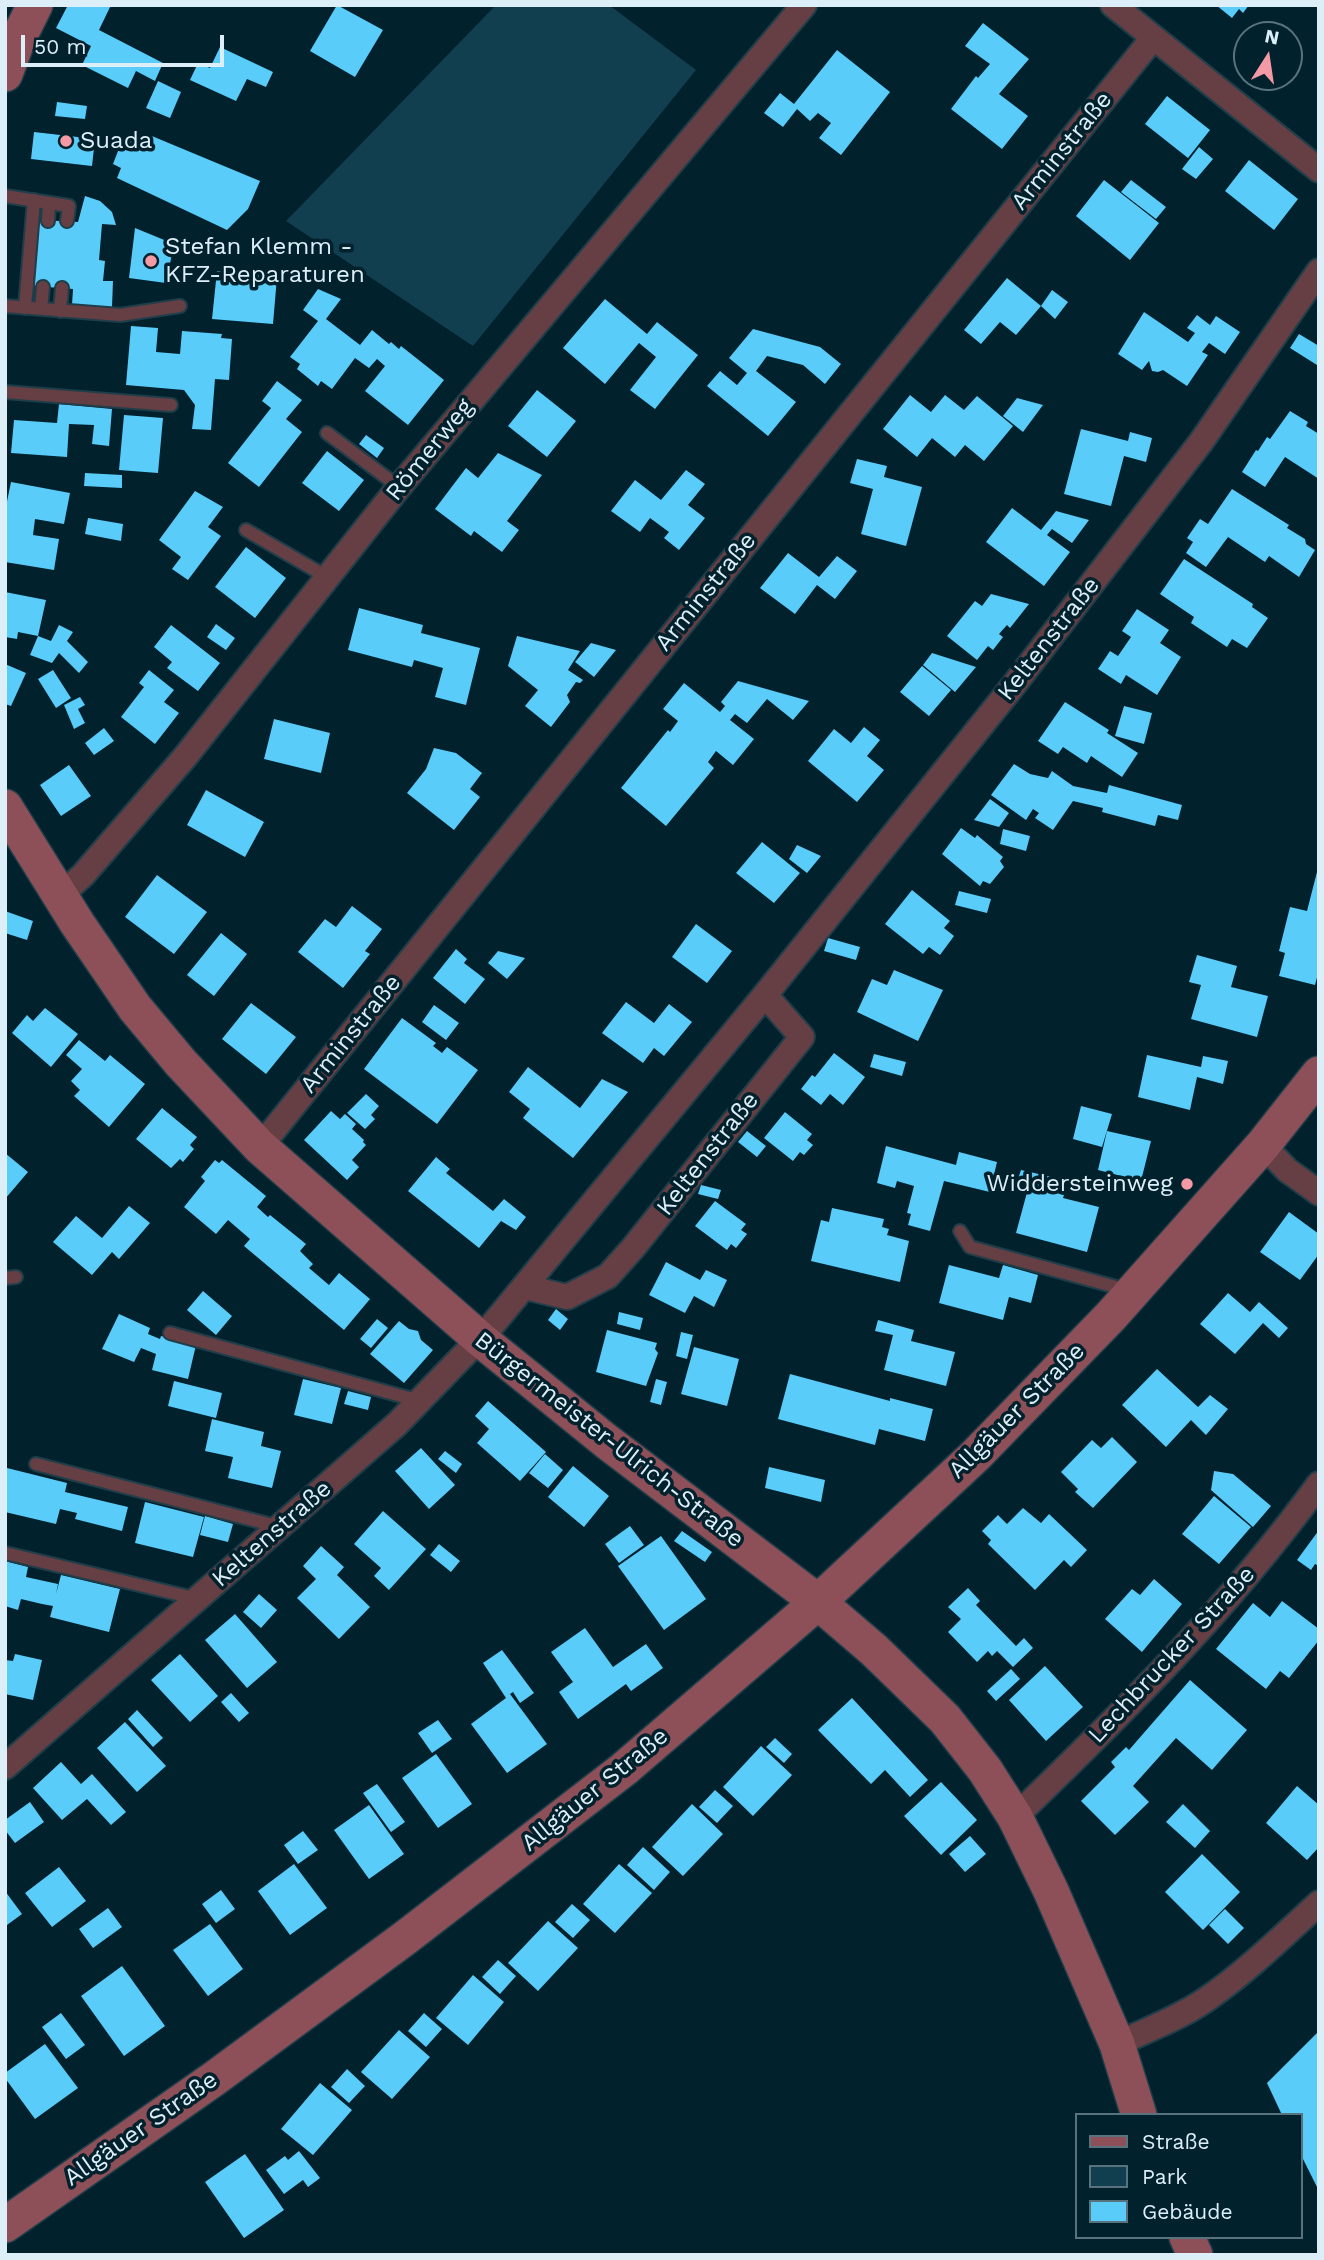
<!DOCTYPE html>
<meta charset="utf-8">
<style>
body{margin:0}
#map{position:relative;width:1324px;height:2260px;overflow:hidden;background:#01212d;font-family:"Work Sans",sans-serif}
canvas{display:block}
.frame{position:absolute;inset:0;border:7px solid #dceef7;pointer-events:none}
.legend{position:absolute;left:1075px;top:2113px;width:228px;height:126px;box-sizing:border-box;background:#01212d;border:2px solid #59737e;margin:0;padding:9px 12px;list-style:none;font-size:21px;color:#dceef7}
.legend li{display:flex;align-items:center;gap:14px;height:35px}
.legend b{width:35px;border:2px solid #59737e}
.north{position:absolute;left:1233px;top:21px;width:70px;height:70px;box-sizing:border-box;background:#01212d;border:2px solid #59737e;border-radius:50%;rotate:12deg;font-size:19px;font-weight:700;line-height:28px;text-align:center;color:#dceef7}
.north::after{content:'';display:block;margin:auto;width:24px;height:32px;background:#f49aa5;clip-path:polygon(50% 0,100% 100%,50% 72%,0 100%)}
.scale{position:absolute;left:21px;top:35px;width:203px;height:32px;box-sizing:border-box;border:4px solid #dceef7;border-top:0;padding-left:9px;font-size:21px;line-height:24px;white-space:nowrap;color:#dceef7;-webkit-text-stroke:5px #01212d;paint-order:stroke}
</style>
<div id="map">
<canvas width="1324" height="2260"></canvas>
<div class="frame"></div>
<ul class="legend">
<li><b style="height:9px;background:#8e5058"></b>Straße</li>
<li><b style="height:19px;background:#113f50"></b>Park</li>
<li><b style="height:19px;background:#59ccfa"></b>Gebäude</li>
</ul>
<div class="north">N</div>
<div class="scale">50 m</div>
</div>
<script>
const ctx = document.querySelector('canvas').getContext('2d');
ctx.lineJoin = 'round';
function fill(path, color) { ctx.fillStyle = color; ctx.fill(path, 'evenodd'); }
function stroke(path, color, width, dash) { ctx.strokeStyle = color; ctx.lineWidth = width; ctx.lineCap = dash ? 'butt' : 'round'; ctx.setLineDash(dash || []); ctx.stroke(path); }
function write(font, color, halo, rows, align = 'center') {
  ctx.font = font + ' "Work Sans",sans-serif'; ctx.lineWidth = 7; ctx.setLineDash([]); ctx.textBaseline = 'middle'; ctx.strokeStyle = halo; ctx.fillStyle = color; for (const [text, x, y, turn = 0] of rows) {
    ctx.save(); ctx.translate(x, y); ctx.rotate((+turn || 0) * Math.PI / 180); ctx.textAlign = isNaN(turn) ? turn : align; if (halo) ctx.strokeText(text, 0, 0); ctx.fillText(text, 0, 0); ctx.restore();
  }
}
fill(new Path2D(`
 M496 5H609L696 70 473 346 286 221Z`), '#113f50');
fill(new Path2D(`
 M68 5H111L99 30 163 63 155 81 136 71 128 88 82 65 91 46 56 28Z
 M337 5 383 30 355 77 310 51Z
 M1216 5H1249L1243 13 1239 9 1232 18Z
 M983 23 1029 59 999 94 1028 116 1002 149 951 109 976 76 978 78 990 64 965 46Z
 M220 47 273 72 266 87 247 79 236 101 190 80 198 63 210 68Z
 M837 50 890 92 841 155 819 138 831 123 818 113 810 121 797 109 783 127 764 113 780 93 794 104Z
 M158 81 181 92 170 118 146 108Z
 M1167 96 1210 130 1188 158 1145 124Z
 M57 102 87 106 85 119 55 116Z
 M34 132 95 139 92 166 31 159Z
 M147 134 260 181 248 209 227 230 117 178 121 168 113 164 118 151 115 149 121 137 141 146Z
 M1199 147 1213 159 1196 179 1182 169Z
 M1249 160 1298 199 1274 230 1225 191Z
 M1104 180 1159 223 1130 260 1076 216Z
 M1131 180 1166 207 1156 219 1121 192Z
 M85 196 100 201 112 212 116 225 102 224 99 260 105 261 103 281H113L112 307 72 305 73 289 34 286 39 220 78 222Z
 M135 228 174 244 166 283 129 278Z
 M217 271 277 277 273 324 212 319Z
 M1007 278 1041 306 1052 290 1068 302 1055 319 1041 306 1016 335 1000 322 981 344 964 330Z
 M318 289 341 299 326 319 360 345 372 330 389 344 391 342 399 349 401 346 444 380 408 425 365 391 385 366 377 359 369 368 355 358 332 389 321 381 318 386 297 369 300 364 290 357 318 321 303 310Z
 M605 299 647 334 657 322 698 355 655 409 630 390 656 357 639 343 605 384 563 348Z
 M1144 312 1188 342 1195 333 1187 328 1197 315 1210 325 1216 316 1240 332 1225 354 1209 343 1202 352 1208 355 1187 386 1163 370 1158 372 1152 371 1149 361 1142 370 1118 354Z
 M131 326 158 328 156 352 180 354 182 331 222 334 221 338 232 339 229 380 215 379 211 430 192 429 195 405 184 390 126 385Z
 M753 329 820 347 841 364 825 384 803 365 767 356 756 371 796 402 768 436 707 386 720 371 737 385 747 373 729 358Z
 M1299 334 1319 346 1317 365 1290 348Z
 M277 381 302 400 286 419 302 432 259 487 228 463 271 408 262 401Z
 M537 390 576 421 547 457 508 426Z
 M910 395 931 412 945 395 964 410 977 396 1013 426 984 461 965 445 955 457 932 438 917 457 883 429Z
 M1017 398 1043 405 1023 432 1003 416Z
 M59 404 112 409 109 446 92 444 94 425 69 424 67 457 11 453 14 420 57 423Z
 M1290 411 1308 422 1306 426 1319 434V479L1285 457 1265 487 1242 472 1256 450 1258 451 1267 437 1270 439Z
 M124 415 163 418 158 473 119 470Z
 M1081 429 1128 441 1130 432 1152 438 1146 462 1124 456 1111 506 1064 494Z
 M366 435 384 448 377 458 359 444Z
 M327 451 364 480 339 511 302 483Z
 M498 453 542 475 507 521 519 530 502 552 474 531 471 536 435 509 466 468 478 478Z
 M857 459 887 466 884 477 922 487 906 546 861 534 873 489 850 483Z
 M686 470 705 484 688 505 705 518 679 550 664 538 669 532 650 518 640 532 611 511 635 480 661 500Z
 M85 473 122 475V488L84 486Z
 M11 482 70 493 64 524 35 519 33 535 59 539 54 570 5 562V511Z
 M1232 489 1289 525 1287 528 1305 539 1306 544 1315 550 1299 577 1269 556 1265 562 1228 537 1206 567 1186 553 1193 542 1187 538 1200 519 1208 524Z
 M195 491 223 507 208 527 221 536 188 580 172 569 181 557 159 540Z
 M1012 508 1041 530 1056 511 1089 520 1072 543 1052 529 1047 535 1070 552 1044 586 986 542Z
 M88 518 123 524 121 541 85 534Z
 M246 547 286 578 255 618 215 587Z
 M788 553 819 577 837 556 857 571 835 599 817 585 795 614 760 588Z
 M1184 559 1253 604 1252 607 1268 618 1247 648 1232 639 1227 647 1191 623 1194 617 1160 594Z
 M5 592 46 600 38 636 18 632 17 639 5 637Z
 M991 594 1029 604 1010 628 1007 625 999 634 1003 637 993 650 988 646 977 660 947 636 975 601 982 606Z
 M359 608 423 625 421 633 480 648 466 705 435 697 443 668 414 660 412 667 348 650Z
 M1137 609 1169 630 1160 643 1181 657 1157 695 1126 675 1121 684 1098 669 1110 651 1118 656 1131 637 1122 631Z
 M216 624 235 638 226 650 207 637Z
 M59 625 73 632 67 641 88 662 79 673 59 653 52 663 30 655 38 636 51 641Z
 M171 625 220 663 198 691 167 668 172 662 154 647Z
 M517 636 580 651 568 670 583 680 580 683 576 682 567 695 570 702 551 727 525 706 538 690 508 666Z
 M591 643 616 650 594 677 575 662Z
 M932 653 976 667 955 692 923 665Z
 M5 664 26 673 11 706 5 704Z
 M922 666 951 690 929 716 900 692Z
 M53 670 71 698 56 708 38 679Z
 M149 670 174 690 164 702 179 713 155 744 121 717 144 687 139 683Z
 M738 681 809 701 793 720 767 699 747 723 735 714 730 720 754 739 733 765 716 751 708 762 714 768 666 826 621 788 668 730 670 732 678 721 663 709 684 683 720 712 725 706 721 702Z
 M80 697 85 705 78 709 85 723 74 729 64 705Z
 M1065 702 1109 730 1107 733 1138 753 1122 777 1091 756 1087 763 1063 747 1058 754 1038 741Z
 M1124 706 1152 713 1144 744 1115 736Z
 M274 719 330 733 321 773 264 759Z
 M864 727 880 740 867 756 884 770 857 802 808 761 834 729 851 743Z
 M104 728 114 741 94 755 85 743Z
 M434 748 456 753 482 773 470 789 480 797 454 830 407 793 426 769Z
 M1014 764 1030 774 1048 778 1052 771 1073 786 1107 793 1109 785 1182 805 1178 820 1158 815 1155 826 1102 812 1103 808 1073 801 1053 830 1035 818 1039 813 1033 809 1026 820 991 795Z
 M69 765 91 796 61 816 40 785Z
 M206 790 264 822 245 857 187 825Z
 M990 799 1009 813 999 827 974 820Z
 M961 828 975 838 977 835 1003 857 1000 861 1004 867 990 884 983 881 980 886 942 854Z
 M1003 829 1030 836 1026 851 1000 844Z
 M762 842 800 873 774 903 736 873Z
 M797 845 821 856 807 873 789 859Z
 M1318 868 1319 970 1315 985 1279 976 1285 953 1279 951 1290 907 1307 911Z
 M157 875 207 912 174 954 125 917Z
 M912 890 950 921 944 928 954 936 940 955 929 947 923 954 885 924Z
 M959 891 991 899 987 913 955 905Z
 M352 906 382 929 365 951 370 954 343 988 298 952 325 919 336 927Z
 M5 911 33 921 27 940 5 933Z
 M696 924 732 951 707 983 672 957Z
 M221 933 247 954 214 996 187 975Z
 M828 938 860 947 856 960 824 951Z
 M456 949 467 959 464 963 485 979 465 1004 433 978Z
 M498 951 525 958 507 979 488 963Z
 M1197 955 1237 966 1231 987 1268 996 1257 1037 1191 1019 1201 985 1189 982Z
 M894 970 943 990 918 1041 857 1012 872 979 887 985Z
 M626 1002 654 1023 669 1004 692 1022 664 1056 654 1048 643 1063 602 1033Z
 M251 1003 296 1037 266 1074 222 1039Z
 M434 1005 459 1023 446 1040 422 1022Z
 M45 1008 78 1034 51 1067 12 1033 27 1015 33 1021Z
 M402 1018 436 1043 433 1046 442 1053 447 1047 478 1070 437 1124 364 1069Z
 M79 1040 105 1061 110 1055 145 1084 109 1127 74 1096 80 1090 71 1081 82 1069 66 1055Z
 M834 1053 865 1077 843 1105 830 1094 821 1105 801 1089 812 1075 815 1077Z
 M874 1054 906 1062 902 1076 870 1067Z
 M1147 1055 1201 1067 1203 1056 1228 1061 1223 1084 1197 1077 1190 1110 1138 1097Z
 M528 1067 580 1108 602 1079 628 1092 573 1158 523 1118 530 1109 509 1092Z
 M366 1094 379 1106 371 1115 375 1119 365 1129 347 1113Z
 M1081 1106 1112 1114 1102 1147 1073 1139Z
 M162 1108 197 1137 190 1145 194 1149 183 1162 180 1159 171 1168 136 1139Z
 M331 1111 340 1119 345 1114 356 1124 352 1129 364 1140 363 1142 366 1145 352 1160 359 1167 347 1180 304 1140Z
 M785 1112 812 1134 807 1140 813 1145 804 1155 800 1152 793 1161 764 1138Z
 M747 1131 766 1146 757 1157 738 1142Z
 M1107 1131 1151 1141 1141 1181 1098 1170Z
 M886 1146 956 1165 959 1152 997 1162 990 1192 944 1181 930 1231 908 1225 911 1214 907 1213 914 1186 897 1181 895 1188 877 1183Z
 M5 1153 28 1172 5 1199Z
 M436 1157 450 1169 446 1173 493 1211 504 1199 526 1217 516 1230 501 1221 479 1248 408 1191Z
 M215 1160 219 1163 222 1160 266 1196 257 1207 268 1217 270 1215 306 1244 300 1251 313 1264 309 1268 329 1285 339 1273 370 1299 344 1330 244 1246 250 1239 228 1220 216 1234 184 1207 205 1181 201 1177Z
 M1021 1170 1052 1177 1049 1191 1064 1195 1063 1198 1099 1207 1087 1252 1016 1233 1029 1185 1017 1182Z
 M701 1185 721 1190 718 1199 698 1194Z
 M715 1201 746 1224 741 1230 747 1234 736 1248 731 1244 727 1250 695 1226Z
 M129 1206 150 1223 119 1259 112 1252 92 1275 53 1242 76 1216 102 1238Z
 M832 1208 884 1219 882 1227 889 1229 887 1235 909 1241 900 1282 811 1261 821 1220 829 1222Z
 M1289 1212 1319 1234V1254L1300 1280 1260 1252Z
 M666 1262 700 1280 706 1270 727 1280 714 1307 694 1296 685 1313 649 1295Z
 M949 1265 999 1278 1003 1265 1038 1275 1031 1303 1009 1297 1003 1320 939 1303Z
 M203 1291 232 1316 216 1335 187 1310Z
 M1228 1293 1250 1312 1259 1302 1288 1328 1279 1338 1263 1323 1235 1354 1200 1324Z
 M556 1309 568 1319 560 1330 548 1320Z
 M619 1312 643 1318 640 1330 617 1324Z
 M119 1314 150 1328 148 1334 160 1339 161 1336 196 1345 188 1379 152 1370 156 1354 141 1348 134 1362 102 1349Z
 M377 1319 388 1328 371 1348 360 1339Z
 M878 1320 914 1330 911 1341 955 1352 946 1386 884 1370 893 1335 875 1331Z
 M399 1321 409 1329 418 1331 421 1340 433 1350 404 1383 370 1354Z
 M607 1330 657 1343 655 1349 658 1353 646 1386 596 1372Z
 M681 1332 693 1335 687 1359 676 1356Z
 M694 1347 739 1359 727 1406 681 1394Z
 M1157 1369 1198 1407 1210 1395 1228 1409 1206 1435 1191 1420 1166 1447 1122 1405Z
 M790 1374 890 1401V1398L933 1409 925 1441 879 1429 875 1445 778 1419Z
 M303 1379 341 1388 332 1424 294 1415Z
 M656 1379 667 1382 661 1405 650 1402Z
 M174 1381 222 1393 216 1418 168 1406Z
 M348 1391 371 1397 368 1410 344 1404Z
 M488 1401 546 1452 520 1481 477 1443 489 1429 475 1416Z
 M212 1419 264 1432 261 1446 281 1451 272 1488 228 1478 233 1457 205 1451Z
 M1112 1437 1137 1462 1093 1508 1075 1492 1078 1489 1061 1472 1092 1440 1101 1448Z
 M421 1448 455 1485 429 1509 395 1471Z
 M445 1451 462 1464 456 1473 438 1459Z
 M545 1454 563 1470 548 1488 529 1473Z
 M573 1466 609 1496 584 1527 548 1497Z
 M769 1467 825 1480 821 1502 765 1488Z
 M7 1468 67 1483 65 1492 128 1507 122 1531 75 1519 77 1513 60 1509 56 1524 5 1512Z
 M1214 1471 1233 1474 1271 1506 1253 1527 1211 1490Z
 M1214 1496 1251 1527 1219 1564 1182 1534Z
 M145 1502 204 1517 193 1557 135 1543Z
 M1023 1508 1041 1523 1049 1514 1087 1550 1071 1567 1064 1560 1035 1590 988 1544 991 1540 982 1531 998 1515 1007 1524Z
 M383 1511 426 1549 389 1590 374 1576 381 1568 354 1544Z
 M205 1516 233 1524 228 1542 200 1535Z
 M630 1526 644 1545 619 1563 605 1544Z
 M1319 1530V1566L1315 1564 1311 1570 1297 1560Z
 M682 1531 712 1552 705 1562 674 1541Z
 M661 1536 706 1599 664 1630 618 1566Z
 M439 1544 460 1561 451 1572 430 1555Z
 M321 1546 344 1567 337 1575 370 1607 339 1639 297 1598 316 1579 303 1566Z
 M5 1561 28 1567 26 1577 58 1584 56 1594 61 1575 120 1589 109 1632 50 1617 53 1606 42 1604 21 1599 18 1610 5 1606Z
 M1154 1579 1182 1604 1142 1652 1105 1619 1132 1589 1140 1595Z
 M968 1588 980 1601 976 1605 1016 1646 1024 1638 1033 1648 1013 1667 997 1651 992 1656 988 1651 977 1662 948 1632 961 1619 948 1607Z
 M259 1594 277 1610 261 1628 243 1612Z
 M1282 1601 1319 1629V1640L1289 1678 1280 1671 1266 1689 1216 1649 1253 1603 1270 1617Z
 M235 1614 277 1662 247 1688 205 1640Z
 M585 1628 613 1667 646 1644 663 1668 631 1691 626 1684 578 1719 559 1692 573 1682 551 1652Z
 M502 1650 534 1693 520 1703 513 1692 510 1694 547 1744 507 1773 471 1724 506 1698 483 1663Z
 M15 1654 42 1660 33 1700 5 1694V1660L13 1661Z
 M180 1654 218 1696 190 1722 151 1680Z
 M1045 1666 1083 1707 1046 1741 1009 1700Z
 M1011 1669 1020 1679 996 1701 987 1691Z
 M1190 1680 1247 1730 1212 1770 1176 1738 1133 1786 1149 1802 1115 1835 1081 1801 1115 1767 1111 1762 1126 1747 1129 1750Z
 M231 1693 249 1713 239 1722 221 1702Z
 M852 1698 928 1780 910 1797 885 1770 871 1784 818 1730Z
 M137 1710 163 1738 153 1747 128 1719Z
 M438 1720 452 1739 432 1753 418 1733Z
 M125 1722 166 1766 137 1792 97 1748Z
 M775 1738 792 1754 784 1763 766 1747Z
 M761 1746 792 1775 753 1816 723 1787Z
 M436 1754 472 1804 438 1828 402 1778Z
 M61 1762 81 1784 92 1774 126 1812 111 1825 87 1799 62 1820 33 1788Z
 M941 1782 977 1820 941 1855 904 1816Z
 M377 1784 405 1822 391 1832 363 1793Z
 M1297 1786 1319 1805V1847L1307 1860 1266 1823Z
 M715 1790 733 1806 717 1823 699 1807Z
 M30 1802 44 1822 15 1843 5 1830V1820Z
 M692 1804 723 1834 683 1876 652 1847Z
 M1183 1804 1210 1831 1195 1848 1166 1822Z
 M369 1805 404 1854 369 1879 334 1830Z
 M303 1831 318 1850 298 1864 284 1845Z
 M970 1836 986 1854 965 1872 949 1854Z
 M643 1847 670 1872 654 1890 627 1865Z
 M1202 1854 1240 1892 1203 1930 1165 1892Z
 M294 1864 327 1908 290 1935 258 1891Z
 M619 1864 652 1893 615 1933 583 1904Z
 M59 1867 86 1901 52 1927 25 1893Z
 M221 1890 235 1909 216 1923 202 1904Z
 M5 1891 22 1914 7 1925 5 1922Z
 M572 1904 590 1920 573 1938 555 1922Z
 M108 1908 122 1927 93 1948 79 1929Z
 M1225 1909 1244 1928 1228 1944 1209 1925Z
 M548 1921 578 1948 538 1991 508 1963Z
 M210 1924 243 1969 208 1996 173 1950Z
 M498 1960 516 1976 500 1994 482 1977Z
 M122 1966 165 2026 124 2056 81 1996Z
 M473 1975 504 2002 468 2045 436 2018Z
 M61 2013 85 2045 66 2059 42 2027Z
 M424 2013 442 2029 426 2047 408 2031Z
 M399 2030 430 2057 392 2099 361 2072Z
 M1319 2031V2191L1301 2155V2115H1282L1267 2083Z
 M45 2044 78 2088 35 2119 5 2078V2073Z
 M347 2069 365 2086 349 2103 331 2087Z
 M320 2083 352 2110 313 2155 281 2129Z
 M299 2151 320 2178 308 2187 303 2180 284 2194 266 2170 285 2156 288 2160Z
 M245 2154 284 2210 244 2238 205 2182Z`), '#59ccfa');
const lane = new Path2D(`
 M5 196 69 206 67 221
 M48 221 49 203
 M5 306 120 315 180 306
 M25 308 34 200
 M41 309 43 287
 M60 311 62 288
 M5 392 171 405
 M327 433 399 487
 M246 530 327 577
 M960 1231 970 1247 1127 1290
 M5 1278 16 1277
 M170 1333 420 1401
 M36 1464 280 1527
 M5 1553 198 1599`);
const street = new Path2D(`
 M1113 5 1319 170
 M60 896 83 875 185 757 399 487 804 5
 M1263 1145 1287 1170 1319 1193
 M260 1147 1153 38
 M525 1287 567 1297 608 1276 633 1248 802 1037 765 995
 M5 1767 397 1424 489 1329 765 995 1013 686 1201 442 1319 271
 M1015 1817C1123 1713 1230 1606 1319 1484
 M1117 2044C1147 2030 1177 2019 1204 2001 1245 1973 1282 1937 1319 1903`);
const secondary = new Path2D(`
 M5 74 18 39 35 5
 M5 807 77 923 135 1008 181 1063 260 1147 480 1339 606 1441 818 1602 874 1650 945 1719 985 1770 1015 1817 1051 1891 1117 2044 1139 2115
 M5 2225 215 2078 405 1938 624 1769 818 1602 975 1456 1111 1316 1263 1145 1319 1074
 M1187 2237 1195 2255`);
stroke(lane, '#203e49', 16);
stroke(street, '#203e49', 28);
stroke(secondary, '#203e49', 38);
stroke(lane, '#653f43', 12);
stroke(street, '#653f43', 24);
stroke(secondary, '#8e5058', 35);
for (const [x, y, r, color] of [
 [66,141,7,"#f49aa5"],
 [151,261,7,"#f49aa5"],
 [1187,1184,7,"#f49aa5"]
]) { const dot = new Path2D(); dot.arc(x, y, r, 0, 2 * Math.PI); ctx.fillStyle = color; ctx.fill(dot); stroke(dot, '#01212d', 2.5); }
write('24px', '#dceef7', '#01212d', [
 ["Suada",80,141],
 ["Stefan Klemm -",165,247],
 ["KFZ-Reparaturen",165,275],
 ["Widdersteinweg",1173,1184,"right"]
], 'left');
write('24px', '#dceef7', '#01212d', [
 ["Arminstraße",1062,151,-51],
 ["Römerweg",430,450,-51],
 ["Arminstraße",706,592,-51],
 ["Keltenstraße",1049,639,-52],
 ["Arminstraße",351,1034,-51],
 ["Keltenstraße",708,1154,-52],
 ["Allgäuer Straße",1017,1411,-45],
 ["Bürgermeister-Ulrich-Straße",609,1440,38],
 ["Keltenstraße",272,1534,-41],
 ["Lechbrucker Straße",1172,1655,-47],
 ["Allgäuer Straße",595,1790,-39],
 ["Allgäuer Straße",141,2129,-35]
]);
</script>
